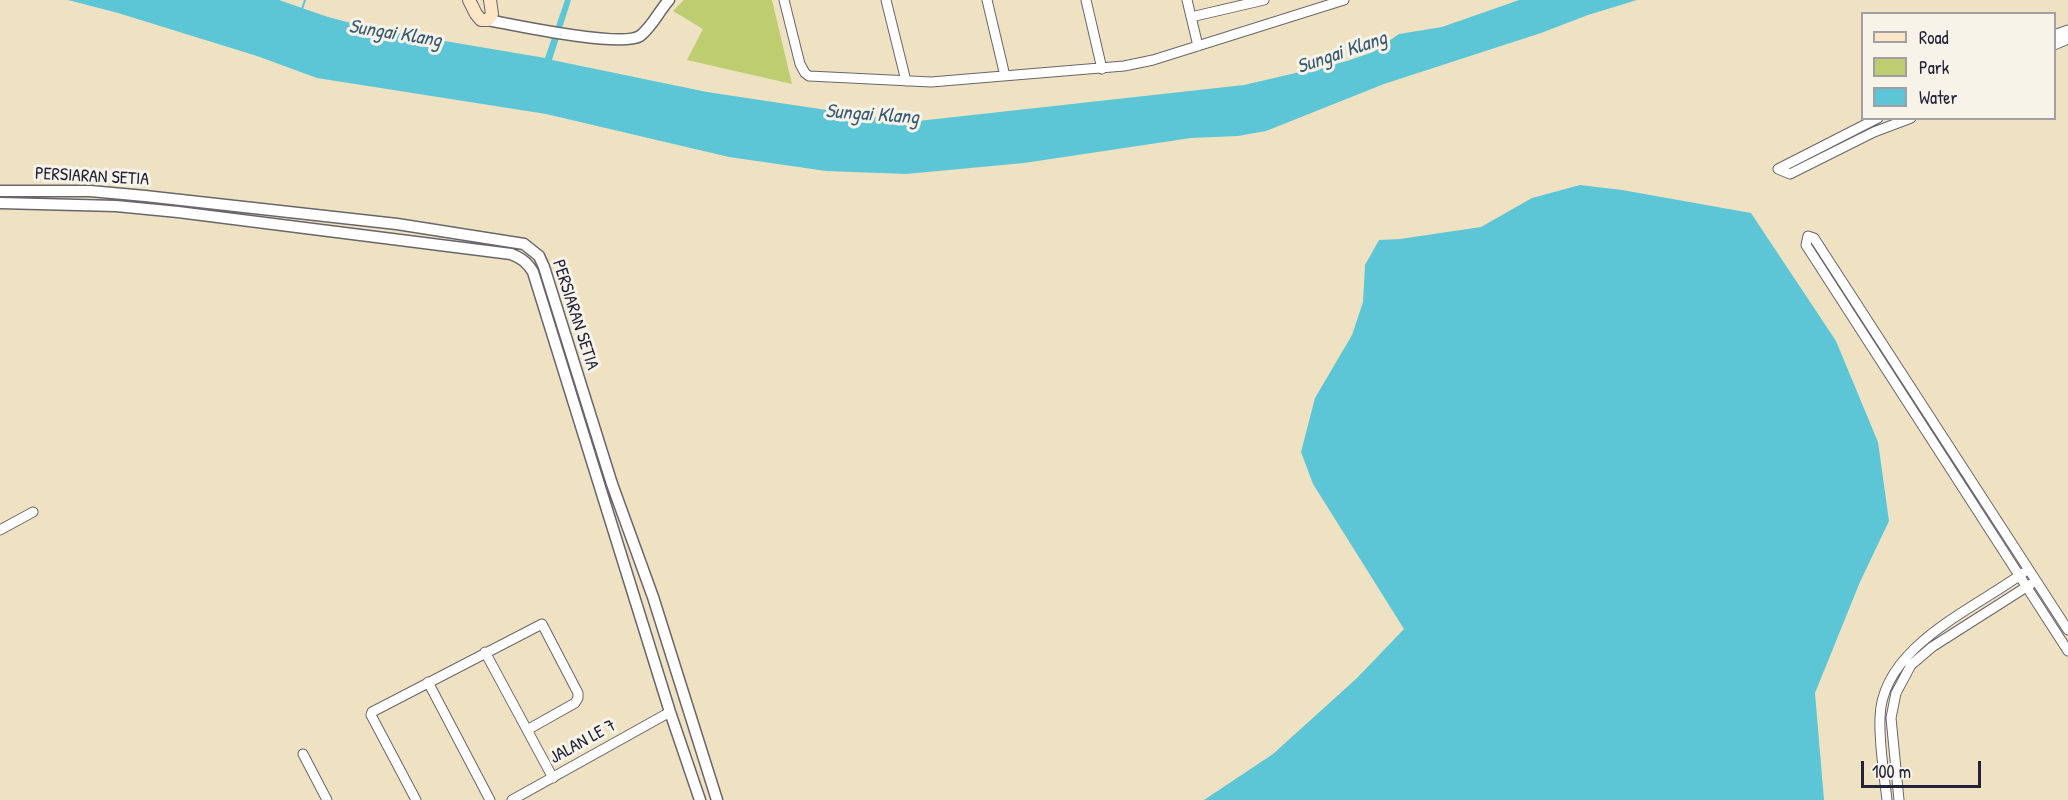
<!DOCTYPE html>
<style>
body{margin:0}
#map{position:relative;width:2068px;height:800px;overflow:hidden;background:#eee2c3;font-family:"Patrick Hand",sans-serif}
canvas{display:block}
.legend{position:absolute;left:1861px;top:12px;width:195px;height:108px;box-sizing:border-box;background:#f7f3e8;border:2px solid #a29fa3;margin:0;padding:8px 10px;list-style:none;font-size:18px;color:#22223b}
.legend li{display:flex;align-items:center;gap:12px;height:30px}
.legend b{width:30px;border:2px solid #a29fa3}
.scale{position:absolute;left:1861px;top:761px;width:120px;height:27px;box-sizing:border-box;border:3px solid #22223b;border-top:0;padding-left:8px;font-size:18px;line-height:21px;white-space:nowrap;color:#22223b;-webkit-text-stroke:4px #f7f3e8;paint-order:stroke}
</style>
<div id="map">
<canvas width="2068" height="800"></canvas>
<ul class="legend">
<li><b style="height:8px;background:#fde5c5"></b>Road</li>
<li><b style="height:16px;background:#becd6f"></b>Park</li>
<li><b style="height:16px;background:#5cc6d7"></b>Water</li>
</ul>
<div class="scale">100 m</div>
</div>
<script>
const ctx = document.querySelector('canvas').getContext('2d');
ctx.lineJoin = 'round';
function fill(path, color) { ctx.fillStyle = color; ctx.fill(path, 'evenodd'); }
function stroke(path, color, width, dash) { ctx.strokeStyle = color; ctx.lineWidth = width; ctx.lineCap = dash ? 'butt' : 'round'; ctx.setLineDash(dash || []); ctx.stroke(path); }
function write(font, color, halo, rows, align = 'center') {
  ctx.font = font + ' "Patrick Hand",sans-serif'; ctx.lineWidth = 6; ctx.setLineDash([]); ctx.textBaseline = 'middle'; ctx.strokeStyle = halo; ctx.fillStyle = color; for (const [text, x, y, turn = 0] of rows) {
    ctx.save(); ctx.translate(x, y); ctx.rotate((+turn || 0) * Math.PI / 180); ctx.textAlign = isNaN(turn) ? turn : align; if (halo) ctx.strokeText(text, 0, 0); ctx.fillText(text, 0, 0); ctx.restore();
  }
}
fill(new Path2D(`
 M684 0H772L792 84 687 60 703 29 673 11Z`), '#becd6f');
fill(new Path2D(`
 M68 0H279L328 17 374 29 545 58 565 0H571L552 60 707 92 873 117 918 121 1244 85 1347 61 1373 52 1399 34 1442 27 1519 0H1637L1588 15 1541 33 1384 84 1266 131 1238 136 1191 138 1024 163 906 174 826 171 729 157 546 114 317 78 257 56 118 13Z
 M1580 185 1622 190 1751 213 1836 341 1878 442 1889 521 1860 582 1815 693 1824 800H1204L1273 754 1357 678 1404 629 1313 484 1301 452 1315 398 1352 335 1363 302 1365 265 1379 240 1400 239 1481 227 1532 198Z`), '#5cc6d7');
stroke(new Path2D(`
 M301 12 305 0`), '#5cc6d7', 2);
const minor = new Path2D(`
 M784 0 800 64 805 73 809 76 931 82 1124 66 1153 60 1344 0
 M886 0 906 81
 M987 0 1005 76
 M1086 0 1102 69
 M1187 0 1198 46
 M1191 17 1264 0
 M2054 35 2068 30
 M2054 45 2068 39
 M1878 118 1778 169 1790 174 1874 132 1911 118
 M0 530 33 512
 M2068 630 1814 238 1808 236 1806 245 2068 651
 M485 652 553 778
 M428 682 490 800
 M303 754 327 800
 M416 800 371 715 372 712 542 624 578 693V698L575 703 527 730
 M512 800 670 712
 M1887 800C1884 773 1879 745 1880 718 1881 647 1974 609 2023 573
 M1899 800 1891 718 1896 693 1911 665 1932 647 2031 584`);
const tertiary = new Path2D(`
 M488 20C515 25 621 48 640 36 652 27 659 11 669 0
 M0 191H90L145 196 397 224 524 244 539 256 544 267 612 484 653 597 717 800
 M0 203 116 206 178 212 511 254C521 258 527 262 533 272L670 712 700 800`);
const secondary = new Path2D(`
 M469 0 476 14 481 20H488L492 14 490 0`);
stroke(minor, '#69656b', 11);
stroke(tertiary, '#69656b', 13);
stroke(secondary, '#69656b', 14);
stroke(minor, '#fff', 9);
stroke(tertiary, '#fff', 10);
stroke(secondary, '#fde5c5', 12);
write('18px', '#22223b', '#f7f3e8', [
 ["PERSIARAN SETIA",92,177,3],
 ["PERSIARAN SETIA",575,315,72],
 ["JALAN LE 7",583,742,-29]
]);
write('italic 20px', '#365b72', '#f7f3e8', [
 ["Sungai Klang",395,34,9],
 ["Sungai Klang",1342,53,-19],
 ["Sungai Klang",872,115,4]
]);
</script>
